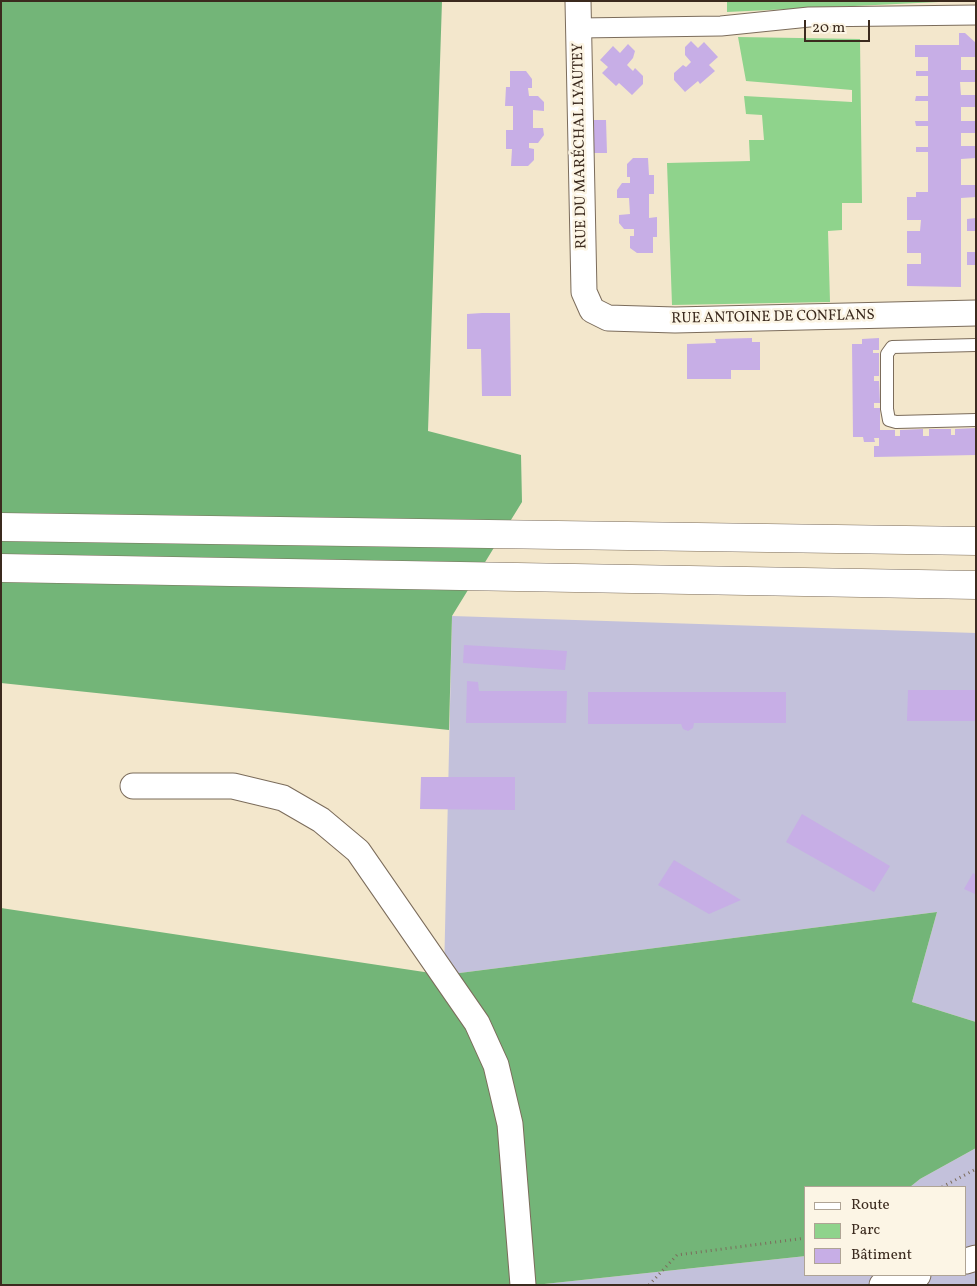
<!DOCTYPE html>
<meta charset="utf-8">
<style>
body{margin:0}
#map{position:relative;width:977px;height:1286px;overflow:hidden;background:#f3e7cc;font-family:Vollkorn,serif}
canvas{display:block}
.frame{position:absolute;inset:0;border:2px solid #3b2a1e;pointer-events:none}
.legend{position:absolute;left:804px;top:1186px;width:162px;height:90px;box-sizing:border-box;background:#fcf5e5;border:1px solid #afa495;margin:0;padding:6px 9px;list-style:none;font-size:15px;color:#3b2a1e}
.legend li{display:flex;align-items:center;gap:10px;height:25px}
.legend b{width:25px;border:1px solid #afa495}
.scale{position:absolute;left:804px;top:20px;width:66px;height:22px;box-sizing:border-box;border:2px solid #3b2a1e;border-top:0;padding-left:6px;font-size:15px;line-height:18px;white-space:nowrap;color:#3b2a1e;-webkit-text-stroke:4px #fcf5e5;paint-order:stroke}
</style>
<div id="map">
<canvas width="977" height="1286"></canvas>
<div class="frame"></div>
<ul class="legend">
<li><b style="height:6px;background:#fff"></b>Route</li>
<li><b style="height:14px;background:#8fd38c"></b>Parc</li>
<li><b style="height:14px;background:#c7aee6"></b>Bâtiment</li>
</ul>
<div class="scale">20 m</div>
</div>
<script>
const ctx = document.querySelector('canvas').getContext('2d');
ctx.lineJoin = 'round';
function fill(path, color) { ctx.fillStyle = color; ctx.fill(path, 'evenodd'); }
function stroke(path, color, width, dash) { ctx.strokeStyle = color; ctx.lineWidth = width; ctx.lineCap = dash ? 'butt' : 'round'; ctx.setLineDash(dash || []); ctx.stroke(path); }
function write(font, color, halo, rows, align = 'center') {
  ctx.font = font + ' Vollkorn,serif'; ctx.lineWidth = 5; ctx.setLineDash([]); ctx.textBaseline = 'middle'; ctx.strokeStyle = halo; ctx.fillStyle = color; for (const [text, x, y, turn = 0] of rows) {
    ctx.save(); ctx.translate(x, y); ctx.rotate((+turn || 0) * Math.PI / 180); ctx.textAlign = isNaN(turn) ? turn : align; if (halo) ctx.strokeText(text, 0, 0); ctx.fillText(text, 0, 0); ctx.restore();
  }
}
fill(new Path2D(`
 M452 616 976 633V1022L912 1002 937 912 444 975Z
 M976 1148V1285H535L806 1256V1275H966V1187H910L920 1179Z`), '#c3c1db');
fill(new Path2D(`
 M727 1H960L727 12Z
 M738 37 860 39 862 203H842V230L828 231 830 302 672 305 667 163 750 161 749 140H764L762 115 746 114 744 96 852 102V90L746 81Z`), '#8fd38c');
fill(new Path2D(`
 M1 1H442L428 431 521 455 522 502 452 616 449 730 1 683Z
 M1 908 444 975 937 912 912 1002 976 1022V1148L920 1179 910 1187H806V1256L535 1285H1Z`), '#73b578');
fill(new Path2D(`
 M959 33H965L976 43V57H961V70H976V82H960L961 95H976V107H961V121H976V133H961V146H976V158L961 159V185H976V197L961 198V287L907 286V264H921V253H907V231H920L921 220H907V197H916V192H928V152H916V147H928V126H916L915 121H928V101H915L916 96H928V76H916V71H928V57H915V45H959Z
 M691 41 698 48 704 42 718 57 709 65 715 71 700 84 698 81 685 92 674 80V73L683 65 686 67 691 62 685 55V47Z
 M628 44 635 51 633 58 627 65 633 71 635 68 643 76V84L632 95 619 83 616 86 602 73 608 67 600 60 613 46 620 53Z
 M510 71H526L532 79V88H528L529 96H538L544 102V111L533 110V128H543L544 135 538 143H529V148L534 149V160L528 166H511L512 149H506V130H513V106H505L506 87H510Z
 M591 120H606L607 153H592Z
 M633 158H648L649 175H654V194H649V218L657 217V237H653V253H637L630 248V236H634V229H624L619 223V215L630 214 629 198H617V190L622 183H630V177H627V164Z
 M976 218V231H967V219Z
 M967 252H976V265H967Z
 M482 313H510L511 396H482L481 349H467V314Z
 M752 338V342H760V370H731V379H687V344L716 343 715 339Z
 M879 338V350H873V353H879V376H874V381H879L880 403H874V408H880V430H895V436H900V430L923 429V436H929V429H951V435H955V429L976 428V455L874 457V446H879V438H874L875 442H864L863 437H853L852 344H862V339Z
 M464 645 567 651 565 670 463 663Z
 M467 681 478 682 479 691H567L566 723H466Z
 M908 690H976V721H907Z
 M588 692H786V723H694L693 728 688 731 683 729 681 724H588Z
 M421 777H515V810L420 809Z
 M802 814 890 866 874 892 786 842Z
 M674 860 741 900 709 914 658 885Z
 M973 873 976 875 975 894 964 889Z`), '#c7aee6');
const service = new Path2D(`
 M976 345 892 347 887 354V409L889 420 896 422 976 420`);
const pedestrian = new Path2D(`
 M579 28 721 26 809 17 976 15`);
const minor = new Path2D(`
 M578 1 584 292 592 310 608 318 675 320 976 313
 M133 786H233L283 798 321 820 358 851 477 1023 496 1065 510 1124 523 1285
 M966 1261 976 1258
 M882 1285 918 1275`);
const trunk = new Path2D(`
 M1 527 976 541
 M1 568 976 585`);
stroke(service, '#7b6c5b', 14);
stroke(pedestrian, '#7b6c5b', 21);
stroke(minor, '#7b6c5b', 27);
stroke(trunk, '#7b6c5b', 29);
stroke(new Path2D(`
 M942 1187 976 1169
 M649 1285 677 1255 806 1238`), '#7b6c5b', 3, [1, 4]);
stroke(service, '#fff', 12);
stroke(pedestrian, '#fff', 19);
stroke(minor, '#fff', 25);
stroke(trunk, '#fff', 28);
write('15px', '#3b2a1e', '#fcf5e5', [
 ["RUE DU MARÉCHAL LYAUTEY",581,146,-91],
 ["RUE ANTOINE DE CONFLANS",773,318,-1]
]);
</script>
